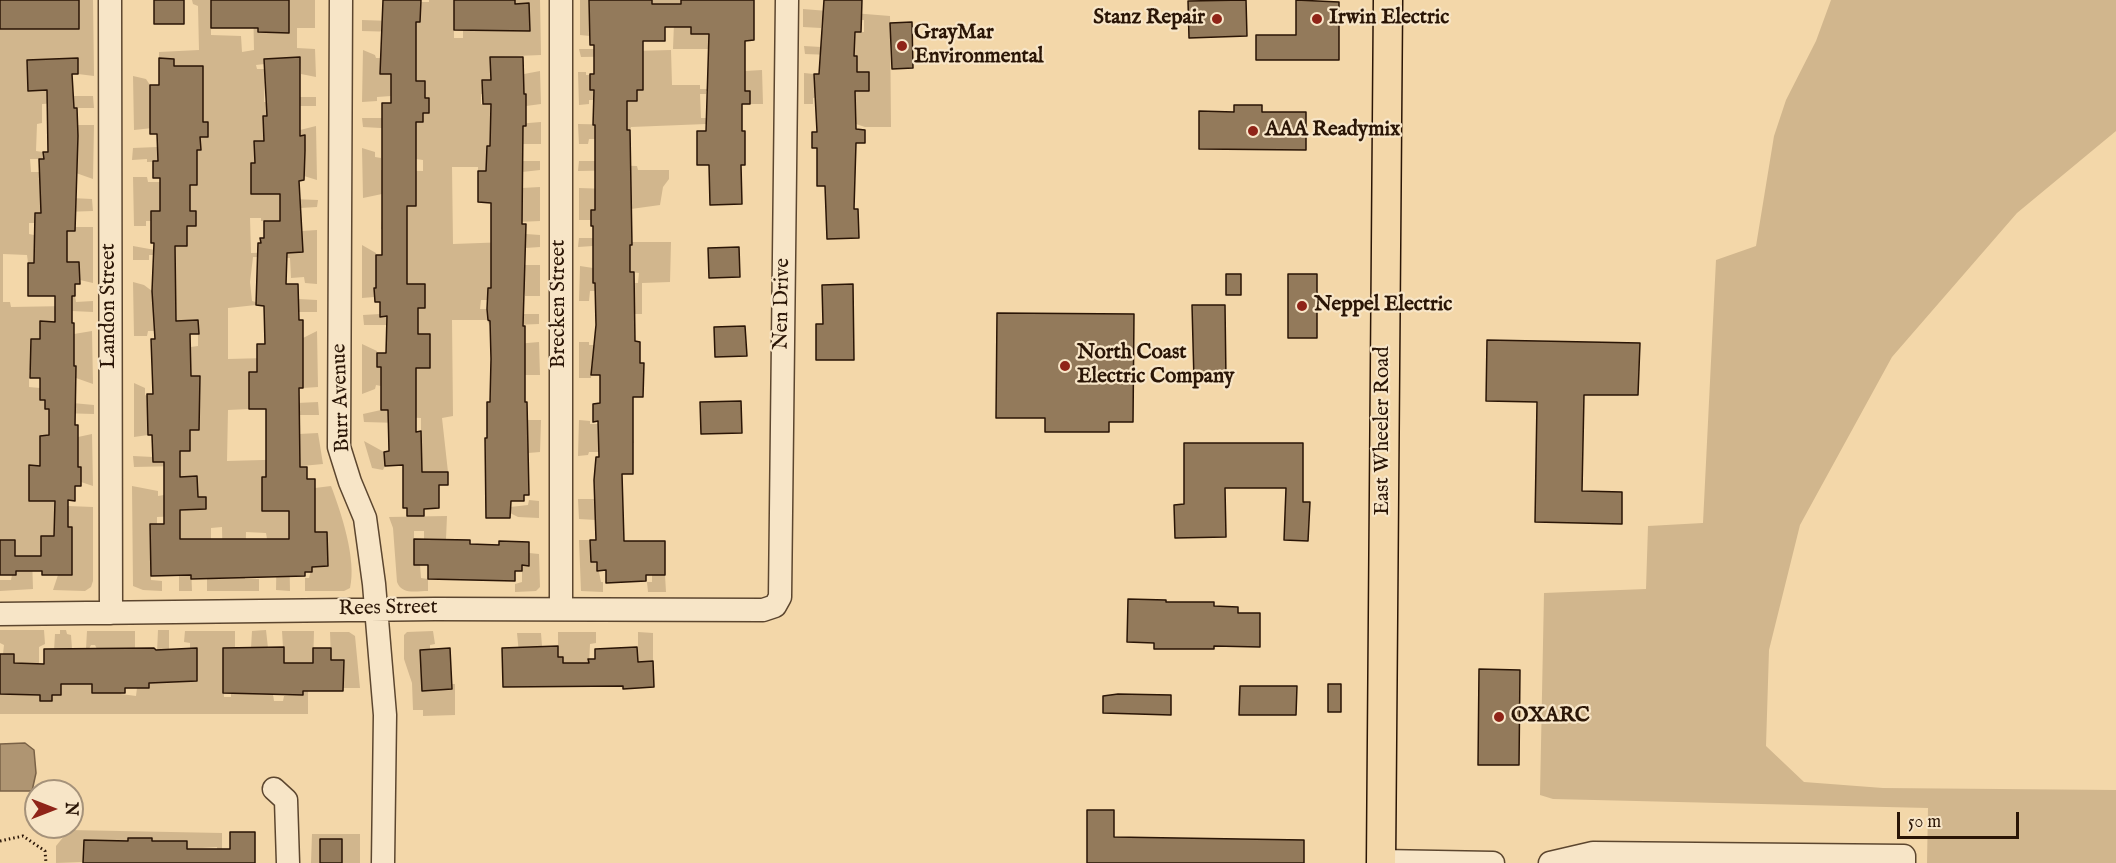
<!DOCTYPE html>
<style>
body{margin:0}
#map{position:relative;width:2116px;height:863px;overflow:hidden;background:#f3d7a9;font-family:"IM FELL English",serif}
canvas{display:block}
.north{position:absolute;left:24px;top:779px;width:60px;height:60px;box-sizing:border-box;background:#f7e5c7;border:2px solid #a5927a;border-radius:50%;rotate:90deg;font-size:16px;font-weight:700;line-height:24px;text-align:center;color:#2a1506}
.north::after{content:'';display:block;margin:auto;width:21px;height:27px;background:#8f2418;clip-path:polygon(50% 0,100% 100%,50% 72%,0 100%)}
.scale{position:absolute;left:1897px;top:812px;width:122px;height:27px;box-sizing:border-box;border:3px solid #2a1506;border-top:0;padding-left:8px;font-size:18px;line-height:21px;white-space:nowrap;color:#2a1506;-webkit-text-stroke:4px #f7e5c7;paint-order:stroke}
</style>
<div id="map">
<canvas width="2116" height="863"></canvas>
<div class="north">N</div>
<div class="scale">50 m</div>
</div>
<script>
const ctx = document.querySelector('canvas').getContext('2d');
ctx.lineJoin = 'round';
function fill(path, color) { ctx.fillStyle = color; ctx.fill(path, 'evenodd'); }
function stroke(path, color, width, dash) { ctx.strokeStyle = color; ctx.lineWidth = width; ctx.lineCap = dash ? 'butt' : 'round'; ctx.setLineDash(dash || []); ctx.stroke(path); }
function write(font, color, halo, rows, align = 'center') {
  ctx.font = font + ' "IM FELL English",serif'; ctx.lineWidth = 4.5; ctx.setLineDash([]); ctx.textBaseline = 'middle'; ctx.strokeStyle = halo; ctx.fillStyle = color; for (const [text, x, y, turn = 0] of rows) {
    ctx.save(); ctx.translate(x, y); ctx.rotate((+turn || 0) * Math.PI / 180); ctx.textAlign = isNaN(turn) ? turn : align; if (halo) ctx.strokeText(text, 0, 0); ctx.fillText(text, 0, 0); ctx.restore();
  }
}
fill(new Path2D(`
 M38 0 46 9 47 29H79V0H93L94 76 78 74V58L27 60 28 91 56 90 71 96H93L94 108H61V103L42 104V123L37 124 36 151 43 152 44 156 78 149V136H74L77 125H94L93 179 76 173V159H30L31 172H41L71 198 92 199 93 211 35 213V223H29V234L34 235V253L63 231H75V227H93V283L80 280 79 262 28 263 27 255 3 254V302H10L11 307 68 306 69 296H75L76 302 93 301V312L72 311 56 322 40 321V339L68 350H74V334L92 331 93 384 76 378V366L29 370V387L40 388V400L94 405V414L59 413 49 435 40 436V443L78 459V437L92 434 93 486 81 482V467L29 466V501H55V512H68V506L93 507V581L91 587 85 591 53 590 58 575 72 574V527L63 536H41V556H32L33 589 0 591V580H11L12 575 16 574 15 540H0V29Z
 M192 0H211V35L241 36 242 52 254 50 253 0H259L258 32 288 33 289 0H315V28H297V48L315 49 316 77 301 74 300 57 265 59V64L256 65 257 69H265L264 102 281 103 293 97H316V106H299L264 141H254L255 151 304 135 300 136V130L316 126 317 180 304 176 303 162 251 163 252 194H280V204L292 199 318 200 317 207 300 208 281 221H261V218H250L251 253 302 252V231L317 230V284L305 283 304 277 291 278 290 258 253 257 250 282 252 301 256 302V305L228 308V359L266 358 262 372H249V409L228 410 227 461 299 459V434L318 433 323 464 291 467 290 477H262V511H315V488L331 486C341 512 357 560 350 588L344 591H305V578H309L312 567 328 566 327 532H289L290 591 276 590 277 539H267L266 533 246 532 245 579H259V591H207V578H223L222 527 211 528V539H190L192 591H179V516L157 517V524L150 525 151 580 162 581V591L143 590 133 586 132 486 158 491V496L164 495V510L206 509V497H198L197 477H180V466L134 467 133 456 153 457V462H170L148 421V435L134 437V383L145 388V395L147 396 148 410H200V377L172 376 190 356 191 347 198 346V321L155 322V331H148L147 336H134L133 282 144 285 152 291 153 305H176L175 270H168L154 262 153 255H149V260H133V246L155 250 167 246H187V226L196 225V211H152L151 221H146V226H134L133 177H147L148 182H160L190 202V185H197V170H193L192 161 147 162V159L132 160 133 148 157 147 158 151 200 150V137H208V122L134 130 133 76 146 79 150 85V100H203V66H174V59L159 58V52L199 50 198 6 193 4Z
 M429 0H454V38H463V30L497 0 498 31H530L529 3 515 4V0H540L541 55 491 57V80H483L524 88V74L540 71 541 104 526 106V94H481V104H491V126L541 122V144H523V132L519 161H540V170L522 172 478 171V167H452L453 244 508 242 526 234 540 235V247L525 248 518 275H525V265H540V296H525L524 289 488 288V300H481L480 309H489L488 320 523 322 524 314H539V324L490 326 487 320H452L453 416 442 418 448 472H421V418L401 417 400 423 364 422 363 414 381 410V386L376 385 375 389 362 394V344L377 351V367L429 368 401 334V325H364L363 315 380 314V317L418 316V308L425 307 424 284H383V288H374V297L362 298V245L376 253V267L379 271H407V238L397 229H381L382 219H407V206H416V195L407 184H382V194L363 198 362 148 375 152V157L381 158V170L423 171V160L416 159 398 129 363 127 362 118H382V122H423V113L429 112V98H425V81H392L391 96 377 97V101L362 102 363 50 375 55 376 58H380L381 74H406L398 32 362 31V20L420 22 421 2H429Z
 M580 0H589L590 36 580 35Z
 M652 0H681V26L691 27V34H700L710 28 721 49H673L674 23 665 4H652Z
 M1831 0H2116V131L2017 213 1892 357 1800 525 1769 650 1766 746 1804 782 1883 788 2116 790V863H1927L1928 808 1553 799 1540 795 1544 593 1646 589 1648 526 1703 523 1716 260 1756 246 1774 136 1786 100 1816 41Z
 M803 9 890 16 891 127H865L856 124 855 92 813 98V104H804V73L814 74V90L869 91 868 72H857V56L805 54 804 46 821 47V53L854 54 855 32H864V20L822 19 821 28 803 27Z
 M579 49H595L597 52 671 50 672 85H700V89H742L743 74 745 71 762 70 763 104H750L749 91H706V94H700L701 118H706V124L631 127 630 130H596L595 139H589L588 144H579L578 124 627 125V101H637V93L594 92 593 100H589V104L579 105 578 72H586V75H590V90L643 89V56L581 57Z
 M579 161H595V165L637 166 638 170H669V179L663 187 660 205 631 209 591 210V220H579V188L609 189 630 170 578 171Z
 M540 187V221L518 222 522 188Z
 M579 238H598L599 246 631 245 632 242H671L670 282 642 283V314H635L634 287 609 291H590L589 301H579L580 266 593 268V283H638L639 273 630 272 593 246 578 247Z
 M298 299 317 300V312H288Z
 M317 331 318 387 303 388 302 372 287 357H303V338Z
 M539 342 540 375H525V362H497L516 344Z
 M579 342H589V345H594V347L630 363 592 362 591 378H579Z
 M318 402 319 415H299L297 403Z
 M527 420H541L540 452 528 453Z
 M579 420 590 421V424H598V434L633 439 634 443H612L604 452H589L588 455 578 456Z
 M364 441 384 452 385 466 383 470 372 468Z
 M578 499H595L596 520 579 519Z
 M529 500 539 501V518L518 517 510 513V507L528 505Z
 M447 516 446 539H424V531H414V565H420L421 578 428 579V591C416 591 402 595 397 582L393 528 389 517Z
 M579 540H590L591 562H597L601 582H603V592L581 591Z
 M529 553 539 554 540 587 536 591 515 592V584L522 582V565H529Z
 M652 575H665L666 592H648L647 582H652Z
 M0 630H44L45 644 39 647V664H22V695H40V701H51L55 634H60V630H66L67 634 71 635 72 649 65 650V684H92V693L97 649 95 645H91L89 649H86L87 631H135V648L121 655V694L136 696 137 688 157 653 158 630H169V649L167 650 168 682 197 681V649L190 648V643L184 642 185 631H235V648H223L224 697H231V693L254 648H251L252 631 266 630 268 648H264L265 694H273L274 701H283L284 696 303 695V663H284L282 631H314L313 669H308V714H0V694H14L3 654 4 645 0 643Z
 M433 631 435 644 430 645V649L420 650 422 690 452 689V684H455V715L423 716V710H413L412 683 404 659V635L407 632Z
 M330 632H349L355 636 360 688H343L344 660H331Z
 M558 632H596V643L590 644 589 664 563 663V657H558Z
 M638 632 653 633V661L638 662Z
 M517 633H541L542 646 520 664Z
 M69 830 222 833V863H218L217 847 187 849V841L152 842 128 838V847L105 841 84 840 83 862 56 863V846Z
 M312 834H360V863H342L341 839H320L319 863H311Z`), '#d1b68d');
const water = new Path2D(`
 M25 743 34 750 36 773 32 791H0V744Z`);
fill(water, '#af9572');
stroke(water, '#7a6247', 1.5);
const building = new Path2D(`
 M0 0H79V29H0Z
 M154 0H184V24H154Z
 M211 0H289V33L258 32V28H211Z
 M383 0H421L420 22H416V81H425V98H429V113H423V122H416V206H407V284H425V308H418V334H430V368H416V432L421 431 422 472H448V485H439V508L424 509V516H407V508H403V465L385 466 384 452 389 451 388 410H381V367H377V353H386L387 316 380 317V302H375L374 288H376V255H382V103H391V74H380Z
 M454 0H515V4L529 3 530 31 454 30Z
 M589 0H652V4H681V0H754V40L745 41V91H750V104H742V131H745V165H741L742 204 710 205 709 165H697V131H706L709 34H691V27H665V41H643V90H637V101H627V130H630L632 245H630V272H634L635 341 640 342V363H644L643 397H633V474H622L624 541H665V575H646V581L606 583V570L597 571V562H591L590 540H596L594 480 596 457H599L598 421 593 422V404L600 403V375H591L596 325 595 283H593V226H591V210H595V125H593L594 90H590V74H594V45H590Z
 M824 0H862L861 32H855L854 56H857V72H869V91H855L856 129 865 130V143H856L854 209H858L859 238 827 239 825 186H817V148H812V132H817L814 74H819Z
 M1246 0 1247 36 1189 38 1188 1Z
 M1296 0 1339 2V60H1256V35H1296Z
 M912 22 913 68 892 69 890 23Z
 M300 57V136L305 135V151L304 180 299 181 303 252 287 253 286 284H298L299 320H303V388H299L300 467H307V479H315V532H327L328 566 312 567V572H305V576L191 579V575L151 576 150 524H164V462H153L152 435H148L147 394H153L151 339H155L152 291 154 243H151V211H160V178H153V161H158L157 134H150V85H159V58L174 59V66H203V122H208V137H200L201 150H197V185H190V211H196V226H187V246H175L176 321 198 320 199 334H190L191 376H200L199 430H190V451H180V477L197 476 198 497H206V509L180 510V539H289V511H262V477H266V409H249V372H257V344H265L264 306 256 305 258 243H261L260 238H264V221H280V194H251V163H255L254 141H264L263 116H267L264 59Z
 M490 57H523L524 94H526V126H523L522 224H526L523 326H525V402H527L529 495H524V501H511L510 518H486L485 438H487V402H490L491 359 490 321 488 320 487 309 488 288H491V203L478 202V171H486L487 146H490L491 104H483L482 80H491Z
 M78 58V74H72L74 108H77L78 136 75 231H67V262H79L80 284H75V296H72V323H74V366H76L75 425H78V467H81V486H75V501L68 500V527H72V575H42V571H16V575H0V540H15V556H41V536H54L55 501H29V465L40 466V436L49 435V409H45V400H40V378H30L31 339H40V321L55 322V296H28V263H34L35 213H41L39 159H44L43 152H48L47 90 28 91 27 60Z
 M1234 105H1262V112H1306V150L1199 149V111L1234 112Z
 M739 247 740 277 709 278 708 248Z
 M1226 274H1241V295H1226Z
 M1288 274H1317V338H1288Z
 M853 284 854 360H816V324H823L822 285Z
 M1192 305H1225L1226 380 1194 381Z
 M997 313 1134 314 1133 422H1109V432H1045V418H996Z
 M745 326 747 356 715 357 714 327Z
 M1487 340 1640 343 1638 395H1584L1582 491 1622 492V524L1535 522 1537 402 1486 401Z
 M741 401 742 433 701 434 700 402Z
 M1184 443H1303V502H1310L1308 541 1284 540 1286 488H1225L1226 537 1175 538 1174 505 1184 504Z
 M414 539 470 540V544L499 545V541L529 542V566L522 565V571H515V581L428 579V565H414Z
 M1128 599 1166 600V602H1214V606L1238 607V613H1260V647L1214 646V649H1154V643L1127 642Z
 M558 646V657H563V663H589L588 659H595V649L637 647 638 662 653 661 654 687 623 689V686L503 687 502 648Z
 M284 647V663H313V648H331V660H344L343 691H303V695L223 693V648Z
 M154 648 156 650 197 648V681L149 683V688H125V693H92V684H61V695H52V701H40V695L0 694V654H14V663L44 664V649Z
 M450 648 452 689 422 691 420 650Z
 M1479 669 1520 670 1519 765H1478Z
 M1328 684H1341V712H1328Z
 M1240 686H1297L1296 715H1239Z
 M1118 694 1171 695V715L1103 713V696Z
 M1087 810H1114V837L1304 840V863H1087Z
 M230 832H255V863H83L84 840 128 841V838H152V841H187V849H230Z
 M320 839H342V863H320Z`);
fill(building, '#937a5b');
stroke(building, '#2a1506', 1.5);
const minor = new Path2D(`
 M110 0 111 613
 M341 0 339 447 350 482 365 518 374 584 385 715 383 863
 M561 0V608
 M0 614 435 609 763 610 775 606 780 597 787 0
 M274 789 286 800 288 863
 M1381 861 1493 863
 M1550 863 1593 853 1904 856V863`);
const major = new Path2D(`
 M1381 863 1388 0`);
stroke(minor, '#5c462f', 25);
stroke(major, '#2a1506', 31);
stroke(new Path2D(`
 M0 841 23 836 45 851 46 863`), '#2a1506', 3, [1.5, 3]);
stroke(minor, '#f7e5c7', 22);
stroke(major, '#f3d7a9', 28);
for (const [x, y, r, color] of [
 [1217,19,6,"#8f2418"],
 [1317,19,6,"#8f2418"],
 [902,46,6,"#8f2418"],
 [1253,131,6,"#8f2418"],
 [1302,306,6,"#8f2418"],
 [1065,366,6,"#8f2418"],
 [1499,717,6,"#8f2418"]
]) { const dot = new Path2D(); dot.arc(x, y, r, 0, 2 * Math.PI); ctx.fillStyle = color; ctx.fill(dot); stroke(dot, '#f7e5c7', 2); }
write('bold 21px', '#2a1506', '#f7e5c7', [
 ["Stanz Repair",1205,19,"right"],
 ["Irwin Electric",1329,19],
 ["GrayMar",914,34],
 ["Environmental",914,58],
 ["AAA Readymix",1265,131],
 ["Neppel Electric",1314,306],
 ["North Coast",1077,354],
 ["Electric Company",1077,378],
 ["OXARC",1511,717]
], 'left');
write('21px', '#2a1506', '#f7e5c7', [
 ["Brecken Street",560,304,-90],
 ["Nen Drive",783,304,-89],
 ["Landon Street",110,306,-90],
 ["Burr Avenue",342,398,-92],
 ["East Wheeler Road",1384,431,-90],
 ["Rees Street",388,609,-1]
]);
</script>
